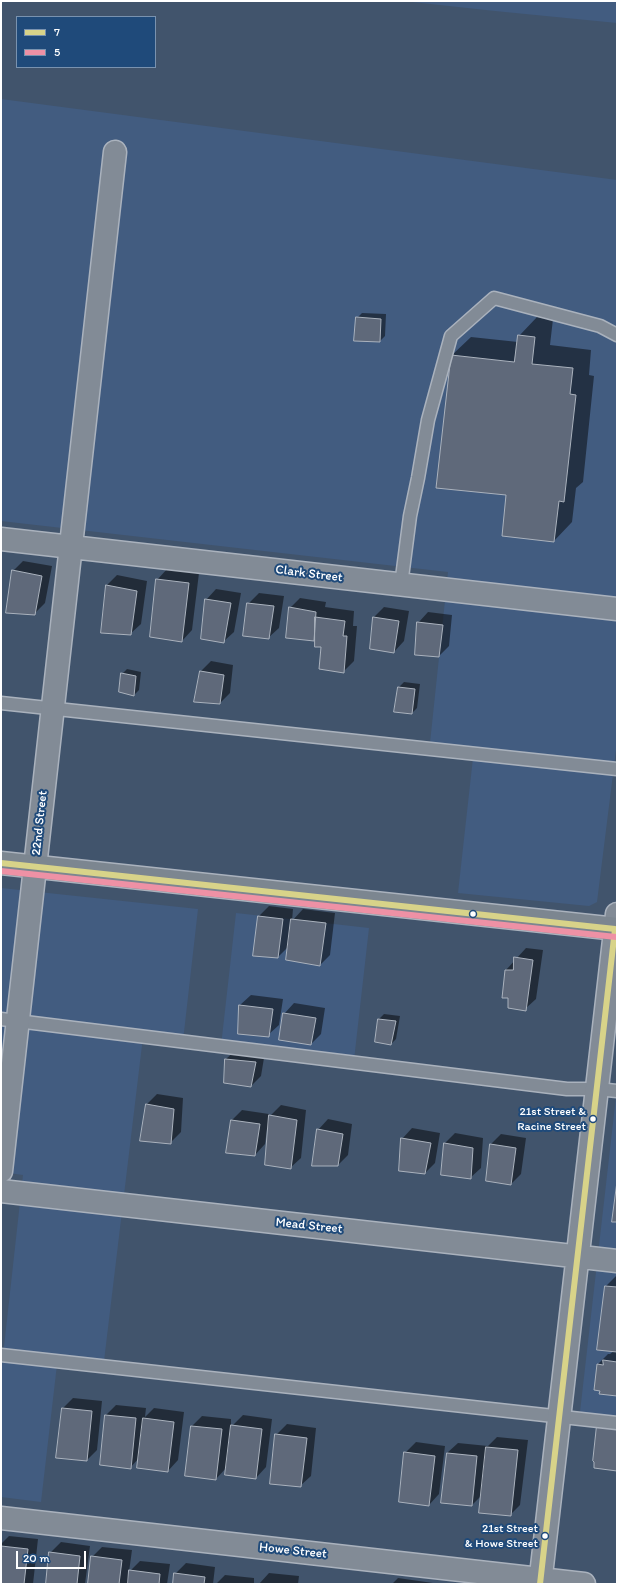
<!DOCTYPE html>
<style>
body{margin:0}
#map{position:relative;width:618px;height:1585px;overflow:hidden;background:#41546c;font-family:Itim,sans-serif}
canvas{display:block}
.frame{position:absolute;inset:0;border:2px solid #fff;pointer-events:none}
.legend{position:absolute;left:16px;top:16px;width:140px;height:52px;box-sizing:border-box;background:#1f4a7a;border:1px solid #7992af;margin:0;padding:5px 7px;list-style:none;font-size:12px;color:#fff}
.legend li{display:flex;align-items:center;gap:8px;height:20px}
.legend b{width:20px;border:1px solid #7992af}
.scale{position:absolute;left:16px;top:1551px;width:70px;height:18px;box-sizing:border-box;border:2px solid #fff;border-top:0;padding-left:5px;font-size:12px;line-height:14px;white-space:nowrap;color:#fff;-webkit-text-stroke:3px #1f4a7a;paint-order:stroke}
</style>
<div id="map">
<canvas width="618" height="1585"></canvas>
<div class="frame"></div>
<ul class="legend">
<li><b style="height:5px;background:#d8d389"></b>7</li>
<li><b style="height:5px;background:#ee91a5"></b>5</li>
</ul>
<div class="scale">20 m</div>
</div>
<script>
const ctx = document.querySelector('canvas').getContext('2d');
ctx.lineJoin = 'round';
function fill(path, color) { ctx.fillStyle = color; ctx.fill(path, 'evenodd'); }
function stroke(path, color, width, dash) { ctx.strokeStyle = color; ctx.lineWidth = width; ctx.lineCap = dash ? 'butt' : 'round'; ctx.setLineDash(dash || []); ctx.stroke(path); }
function write(font, color, halo, rows, align = 'center') {
  ctx.font = font + ' Itim,sans-serif'; ctx.lineWidth = 4; ctx.setLineDash([]); ctx.textBaseline = 'middle'; ctx.strokeStyle = halo; ctx.fillStyle = color; for (const [text, x, y, turn = 0] of rows) {
    ctx.save(); ctx.translate(x, y); ctx.rotate((+turn || 0) * Math.PI / 180); ctx.textAlign = isNaN(turn) ? turn : align; if (halo) ctx.strokeText(text, 0, 0); ctx.fillText(text, 0, 0); ctx.restore();
  }
}
fill(new Path2D(`
 M403 1H617V23L495 11Z
 M1 99 617 180V742L597 902 589 906 458 893 474 749 430 743 448 572 1 521Z
 M1 888 198 909 183 1041 143 1037 104 1361 58 1356 41 1502 1 1497V1374L23 1175 1 1172Z
 M236 913 369 928 354 1060 221 1046Z
 M617 1088V1417L580 1412Z`), '#425c80');
fill(new Path2D(`
 M362 313 386 314 385 336 380 341 357 318Z
 M537 317 553 319 550 345 591 350 589 375 594 376 583 482 576 488 572 522 554 541 507 495 452 355 471 337 518 342 519 336Z
 M23 561 52 566 45 603 34 614 13 571Z
 M167 569 199 573 192 630 182 641 157 580Z
 M117 575 147 581 141 624 130 634 107 585Z
 M216 589 241 593 234 632 223 642 206 600Z
 M259 593 284 596 279 628 268 638 248 604Z
 M300 598 326 602 325 607 354 611 353 626H357L354 661 343 672 322 646 316 637 313 640 290 608Z
 M384 607 409 611 404 641 394 652 371 648 374 617Z
 M428 612 452 615 449 646 439 656 418 623Z
 M211 661 233 665 230 693 220 703 195 701 201 671Z
 M127 669 141 672 139 690 134 695 122 674Z
 M404 682 420 684 417 708 412 713 399 687Z
 M269 906 293 909 292 921 303 909 335 913 330 955 320 965 289 946 278 957 259 916Z
 M526 948 543 950 536 999 525 1009 506 970Z
 M251 995 283 999 279 1025 268 1035 240 1005Z
 M294 1003 325 1008 321 1034 311 1044 284 1014Z
 M384 1014 400 1016 396 1039 391 1044 379 1019Z
 M237 1049 265 1052 261 1076 251 1086 226 1059Z
 M157 1094 183 1098 181 1132 170 1143 141 1140 147 1104Z
 M281 1105 306 1110 301 1158 290 1168 269 1130 267 1129 265 1144 255 1155 232 1120 242 1110 269 1114V1117Z
 M328 1119 352 1124 348 1155 338 1165 318 1130Z
 M412 1128 440 1133 435 1163 425 1173 402 1139Z
 M455 1133 483 1138 481 1168 470 1178 445 1143Z
 M501 1134 526 1138 521 1174 511 1184 491 1144Z
 M617 1275V1395L598 1364 608 1354H610L614 1351 606 1286Z
 M73 1398 102 1401 97 1450 87 1460 57 1457 63 1408Z
 M116 1405 146 1408 145 1417 154 1408 184 1412 178 1460 168 1471 139 1458 130 1468 106 1415Z
 M243 1415 272 1419 266 1467 256 1478 227 1467 216 1479 192 1426 202 1416 231 1419V1427Z
 M287 1424 316 1428 311 1476 300 1486 276 1435Z
 M497 1437 528 1440 520 1505 510 1515 482 1495 472 1505 447 1453 458 1443 488 1446Z
 M416 1442 445 1446 439 1494 429 1505 405 1453Z
 M9 1536 38 1539 33 1584H1V1544Z
 M61 1542 90 1546 85 1584H47L50 1553Z
 M102 1547 132 1550 129 1572 140 1561 170 1564 167 1584H89L92 1557Z
 M186 1563 215 1567 213 1584H174L175 1574Z
 M269 1573 299 1576 298 1584H259Z
 M225 1575 254 1578V1584H216Z
 M398 1578 433 1583V1584H392Z`), '#0007');
const building = new Path2D(`
 M356 317 381 319 380 342 354 341Z
 M518 335 535 337 532 364 573 368 570 394 576 395 564 502 559 501 554 542 502 536 506 495 436 488 451 355 514 362Z
 M12 570 42 576 35 615 6 613Z
 M156 579 189 583 182 642 150 637Z
 M106 585 137 591 131 635 101 633Z
 M205 599 231 603 224 643 201 639Z
 M247 603 274 606 269 639 243 636Z
 M289 607 316 612 314 641 286 638Z
 M315 617 345 621 343 636H347L344 673 319 669 321 647H315Z
 M373 617 399 621 394 653 370 649Z
 M417 622 443 625 439 657 415 655Z
 M200 671 224 675 220 704 194 702Z
 M121 673 136 676 134 696 119 692Z
 M398 687 415 689 412 714 394 712Z
 M258 916 283 919 278 958 253 956Z
 M291 919 326 923 320 966 286 960Z
 M514 957 533 960 526 1011 508 1008V998H502L505 970H513Z
 M239 1005 273 1009 269 1037 238 1034Z
 M283 1013 316 1018 311 1045 279 1040Z
 M378 1019 396 1021 391 1045 375 1042Z
 M225 1059 256 1062 251 1087 224 1083Z
 M146 1104 174 1109 171 1144 140 1141Z
 M269 1115 297 1120 291 1169 265 1165Z
 M231 1120 260 1124 255 1156 226 1153Z
 M317 1129 343 1134 338 1166H312Z
 M401 1138 431 1143 425 1174 399 1171Z
 M444 1143 473 1148 471 1179 441 1175Z
 M490 1144 516 1148 511 1185 486 1181Z
 M617 1182V1222H612Z
 M605 1286 617 1287V1352L597 1350Z
 M603 1360 617 1362V1396L599 1394 600 1391 594 1390 597 1364 603 1365Z
 M62 1408 92 1411 87 1461 56 1458Z
 M105 1415 136 1418 131 1469 100 1465Z
 M143 1418 174 1422 168 1472 137 1468Z
 M231 1425 262 1429 256 1479 225 1475Z
 M597 1425 617 1428V1471L594 1468V1462L593 1461Z
 M191 1426 222 1429 216 1480 185 1476Z
 M275 1434 307 1438 301 1487 270 1484Z
 M486 1447 518 1450 511 1516 479 1513Z
 M404 1452 435 1456 429 1506 399 1502Z
 M447 1453 477 1456 472 1506 441 1503Z
 M1 1546 28 1549 24 1584H1Z
 M49 1552 80 1556 77 1584H46Z
 M91 1556 122 1560 119 1584H88Z
 M129 1570 160 1574 159 1584H128Z
 M174 1573 205 1577 204 1584H173Z`);
fill(building, '#5f697a');
stroke(building, '#aab2bd', 1);
const lane = new Path2D(`
 M401 585 410 516 418 478 428 420 451 336 494 298 600 326 617 335
 M1 703 617 769
 M1 1019 567 1089H597L617 1091
 M1 1355 617 1423`);
const street = new Path2D(`
 M1 539 617 609
 M1 1171 115 152
 M1 1191 617 1261
 M1 1518 584 1584
 M540 1584 617 914`);
const primary = new Path2D(`
 M1 863 617 929`);
stroke(lane, '#aab2bd', 15);
stroke(street, '#aab2bd', 25);
stroke(primary, '#aab2bd', 25);
stroke(lane, '#828b96', 12);
stroke(street, '#828b96', 22);
stroke(primary, '#7c8690', 22);
stroke(new Path2D(`
 M1 863 615 929 540 1584`), '#d8d389', 6);
stroke(new Path2D(`
 M1 871 616 937`), '#ee91a5', 6);
for (const [x, y, r, color] of [
 [473,914,3.5,"#fff"],
 [593,1119,3.5,"#fff"],
 [545,1536,3.5,"#fff"]
]) { const dot = new Path2D(); dot.arc(x, y, r, 0, 2 * Math.PI); ctx.fillStyle = color; ctx.fill(dot); stroke(dot, '#1f4a7a', 1.5); }
write('12px', '#fff', '#1f4a7a', [
 ["21st Street &",586,1112],
 ["Racine Street",586,1127],
 ["21st Street",538,1529],
 ["& Howe Street",538,1544]
], 'right');
write('13px', '#fff', '#1f4a7a', [
 ["Clark Street",309,574,7],
 ["22nd Street",40,823,-84],
 ["Mead Street",309,1226,6],
 ["Howe Street",293,1551,6]
]);
</script>
